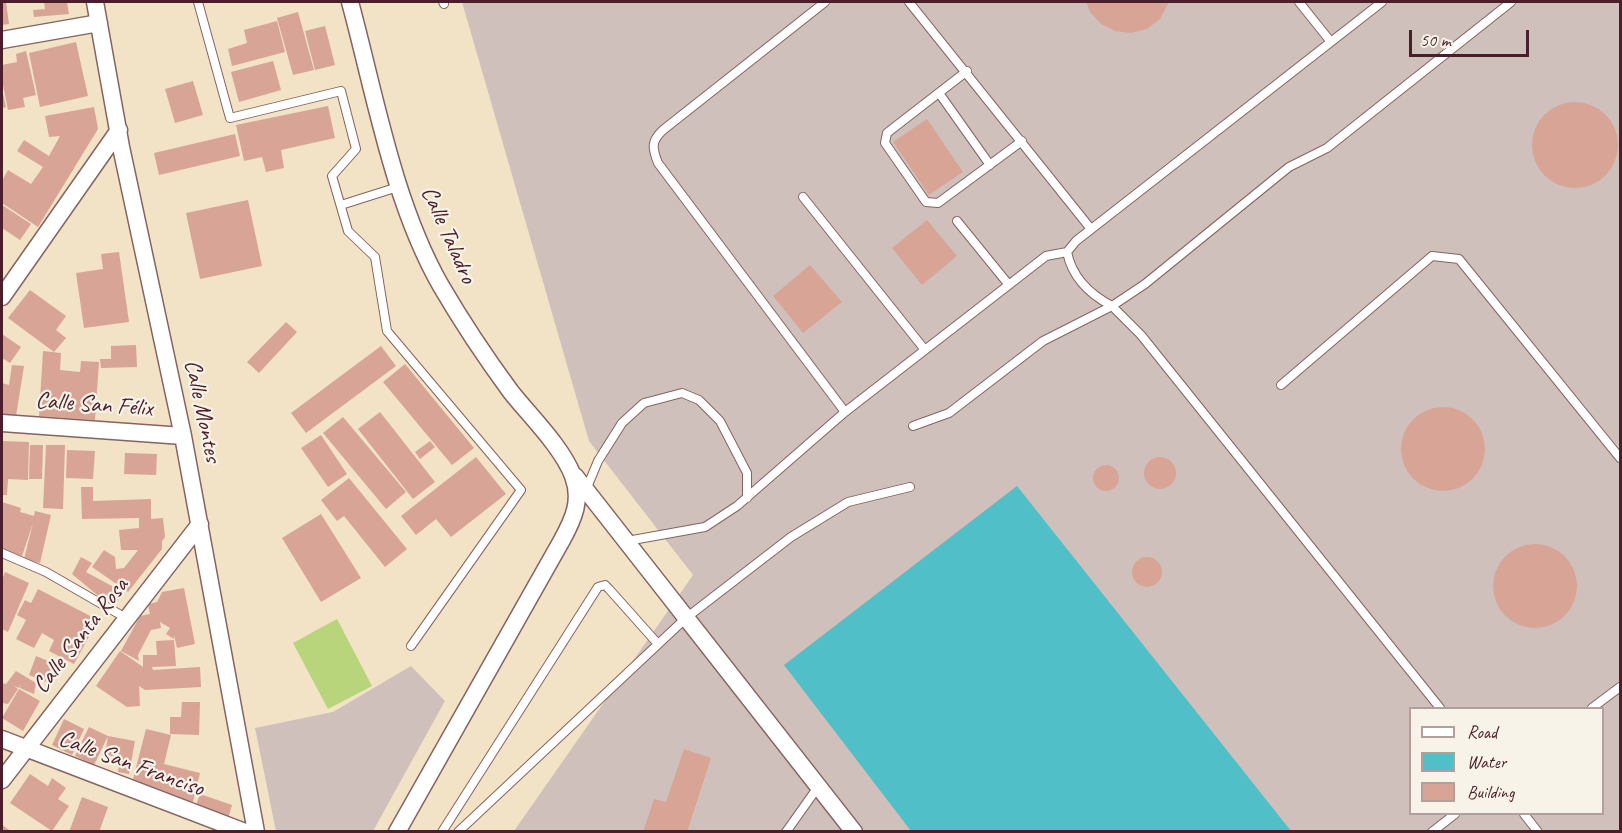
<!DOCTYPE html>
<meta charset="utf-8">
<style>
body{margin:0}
#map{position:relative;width:1622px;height:833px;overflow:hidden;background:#f2e2c6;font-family:Caveat,sans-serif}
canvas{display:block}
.frame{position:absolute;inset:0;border:3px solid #4a1f2b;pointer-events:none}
.legend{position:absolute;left:1409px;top:707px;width:195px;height:108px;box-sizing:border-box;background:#f7f3e8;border:2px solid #b29e9c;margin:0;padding:8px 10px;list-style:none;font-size:18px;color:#4a1f2b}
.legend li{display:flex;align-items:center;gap:12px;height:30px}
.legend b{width:30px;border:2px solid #b29e9c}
.scale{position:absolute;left:1409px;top:30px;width:120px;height:27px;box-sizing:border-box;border:3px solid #4a1f2b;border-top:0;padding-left:8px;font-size:18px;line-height:21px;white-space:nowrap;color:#4a1f2b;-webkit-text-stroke:4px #f7f3e8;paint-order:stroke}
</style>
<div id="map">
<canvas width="1622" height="833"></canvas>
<div class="frame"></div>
<ul class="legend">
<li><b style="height:8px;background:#fff"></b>Road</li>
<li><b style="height:16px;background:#51bfc7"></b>Water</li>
<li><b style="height:16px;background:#d8a496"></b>Building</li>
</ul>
<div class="scale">50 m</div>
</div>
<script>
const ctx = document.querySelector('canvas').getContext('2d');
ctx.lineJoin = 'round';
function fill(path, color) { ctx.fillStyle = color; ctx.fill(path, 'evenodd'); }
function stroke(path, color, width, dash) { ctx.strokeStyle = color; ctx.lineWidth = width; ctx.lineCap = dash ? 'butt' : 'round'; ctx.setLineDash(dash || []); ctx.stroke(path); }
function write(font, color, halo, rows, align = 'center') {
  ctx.font = font + ' Caveat,sans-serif'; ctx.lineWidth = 4.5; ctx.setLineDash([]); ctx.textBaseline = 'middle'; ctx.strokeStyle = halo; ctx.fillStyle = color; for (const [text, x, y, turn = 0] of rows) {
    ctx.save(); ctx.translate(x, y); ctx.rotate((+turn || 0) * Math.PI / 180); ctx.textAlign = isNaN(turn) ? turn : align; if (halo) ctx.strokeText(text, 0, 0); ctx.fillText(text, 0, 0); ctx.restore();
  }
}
fill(new Path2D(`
 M462 2H1620V831H514L693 575 589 441ZM1410 708H1602V814H1410Z
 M411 666 445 701 373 831H276L255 728 333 712Z`), '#d0c0bc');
fill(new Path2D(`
 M337 619 372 686 328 709 293 643Z`), '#b8d57c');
fill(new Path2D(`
 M1017 486 1291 831H911L784 665Z`), '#51bfc7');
fill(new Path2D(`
 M2 2H6L9 24 2 25Z
 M44 2H67L69 14 34 17 33 10 45 9Z
 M1086 2H1169L1160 19 1147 29 1131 33 1115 31 1101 24 1090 12Z
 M298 12 314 70 293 75 277 18Z
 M277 21 285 52 232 66 228 49 247 43 244 30Z
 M325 26 335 65 315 70 305 31Z
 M76 42 88 96 40 107 29 53Z
 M26 51 36 95 23 98 25 107 8 110 2 80V65L17 62 16 54Z
 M273 61 281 90 239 102 231 72Z
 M193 81 203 115 175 123 165 89Z
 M2 89 6 107 2 108Z
 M1532 145a43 43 0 1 1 86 0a43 43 0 1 1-86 0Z
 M328 106 335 138 281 150 284 168 266 172 262 157 244 161 236 125Z
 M94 107 98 129 38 227 2 203V181L8 170 31 184 43 167 17 151 24 140 49 156 60 136 49 137 45 116Z
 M927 119 963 172 929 195 893 142Z
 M235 134 240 156 159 175 154 153Z
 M248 200 262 266 200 279 186 213Z
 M2 205 31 224 20 240 2 228Z
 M927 220 957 256 922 285 892 248Z
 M119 252 129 322 84 328 76 273 103 269 101 254Z
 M810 265 842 302 803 333 773 296Z
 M30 290 66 316 56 330 66 338 54 352 8 318Z
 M286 322 297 332 259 373 247 362Z
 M2 334 21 347 10 363 2 358Z
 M136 345 137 367 101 368 100 359H111V346Z
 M381 346 396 366 306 433 291 413Z
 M43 351 61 353 60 370 80 372 81 361 99 362 95 420 39 416Z
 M405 364 474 448 452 465 383 382Z
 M12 365 24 366 16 416 2 414V383L9 385Z
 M1401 449a42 42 0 1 1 84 0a42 42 0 1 1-84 0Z
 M380 412 435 482 413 499 358 429Z
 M343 417 406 492 386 509 323 433Z
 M321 435 347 474 328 487 301 448Z
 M2 441 29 442 28 480 8 479 7 495H2Z
 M430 441 435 447 420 459 415 452Z
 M30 445H43L42 479H29Z
 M46 445H65L63 509 43 508Z
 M67 450 95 451 93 479 66 478Z
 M125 453 157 454 156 475 124 474Z
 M476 457 506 494 451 537 436 519 416 535 401 516Z
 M1144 473a16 16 0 1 1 32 0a16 16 0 1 1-32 0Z
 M1093 478a13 13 0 1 1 26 0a13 13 0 1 1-26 0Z
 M349 478 407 549 385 567 344 516 337 521 321 500Z
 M81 487H93V501L151 499V519L163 518 165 537 162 541V549L128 592 92 567 104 550 115 557 116 569 124 568 138 550H121L119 530 139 528V518L82 519Z
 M2 502 21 508 20 512 34 516 35 511 51 515 40 563 24 559 33 523 22 556 2 549Z
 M321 514 361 578 321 602 282 538Z
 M1493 586a42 42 0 1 1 84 0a42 42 0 1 1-84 0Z
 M81 557 92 563 86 572 123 592 113 608 72 574Z
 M1132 572a15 15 0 1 1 30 0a15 15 0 1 1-30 0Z
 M5 572 29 583 8 632 2 629V580Z
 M184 588 195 644 177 648 174 635V639L166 634 170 628 160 622 161 628 151 630 138 655 139 661 121 651 140 616 150 614 148 604 157 602 162 592Z
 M38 589 98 620 74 664 49 651 54 640 42 633 34 648 16 639 26 620 17 615 25 600 31 603Z
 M174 640 176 666 152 667 153 670 200 667 201 687 145 690 139 686 140 706 127 707 96 686 120 651 143 667V655H157L156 641Z
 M36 656 53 663 46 682 29 675Z
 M16 671 36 683 34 694 20 688 21 684 19 688 14 686 18 689 8 704 2 703V683L6 684Z
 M19 689 40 701 23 731 2 718Z
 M182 702H200L199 735 170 734V717H181Z
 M64 719 84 729 72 755 52 745Z
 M89 727 108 736 94 765 75 756Z
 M146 729 171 735 164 764 200 773 193 802 131 787Z
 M108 736 135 741 129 774 118 772 120 757 105 755Z
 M684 749 711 758 687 832H643L654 799 666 802Z
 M30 774 48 786 52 778 66 788 58 799 69 806 52 831 10 803Z
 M200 794 232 805 228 819 195 808Z
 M82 797 108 807 99 832H69Z
 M2 825 12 832H2Z`), '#d8a496');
const service = new Path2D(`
 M198 2 230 118 341 91 356 149 332 176 348 231 375 257 387 331 521 490 411 646
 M443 2 444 4
 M825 2 663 130C651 141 652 148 658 163L845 412
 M909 2 1091 229
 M1299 2 1331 42
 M967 71 887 133 885 143 926 202 938 203 1022 141
 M939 93 990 165
 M803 197 925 350
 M341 205 401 186
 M957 221 1009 285
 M1112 306C1089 294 1072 277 1067 252L1076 241 1382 2
 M1281 385 1432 256 1459 259 1620 458
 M913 426 949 413 1043 341 1112 306
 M586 490 598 461 622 423 644 403 682 393 699 400 720 421 747 473V498
 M627 541 705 527 737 506 845 412 1046 256 1067 252
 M2 553 46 572 126 618
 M1440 708 1141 335 1112 306 1145 284 1289 167 1327 148 1511 2
 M1592 708 1620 687
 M1524 814 1538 832
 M442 832 598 587 605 585 609 589 658 644
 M458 832 686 618 791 537 848 502 910 487
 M786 832 818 787
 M1432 832 1455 814`);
const minor = new Path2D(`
 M95 2 121 147 183 436 256 832
 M350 2C375 94 393 202 441 286 462 322 486 358 511 392 530 416 562 447 573 476 582 500 574 518 562 540L397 832
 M2 40 99 23
 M2 297 119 130
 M2 423 183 436
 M575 476 854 832
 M2 739 245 832
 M2 780 200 524`);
stroke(service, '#856361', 10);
stroke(minor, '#856361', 19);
stroke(service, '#fff', 8);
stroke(minor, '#fff', 16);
write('24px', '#4a1f2b', '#f7f3e8', [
 ["Calle Taladro",448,235,66],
 ["Calle San Félix",94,405,4],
 ["Calle Montes",202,411,78],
 ["Calle Santa Rosa",81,636,-52],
 ["Calle San Franciso",131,764,20]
]);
</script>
